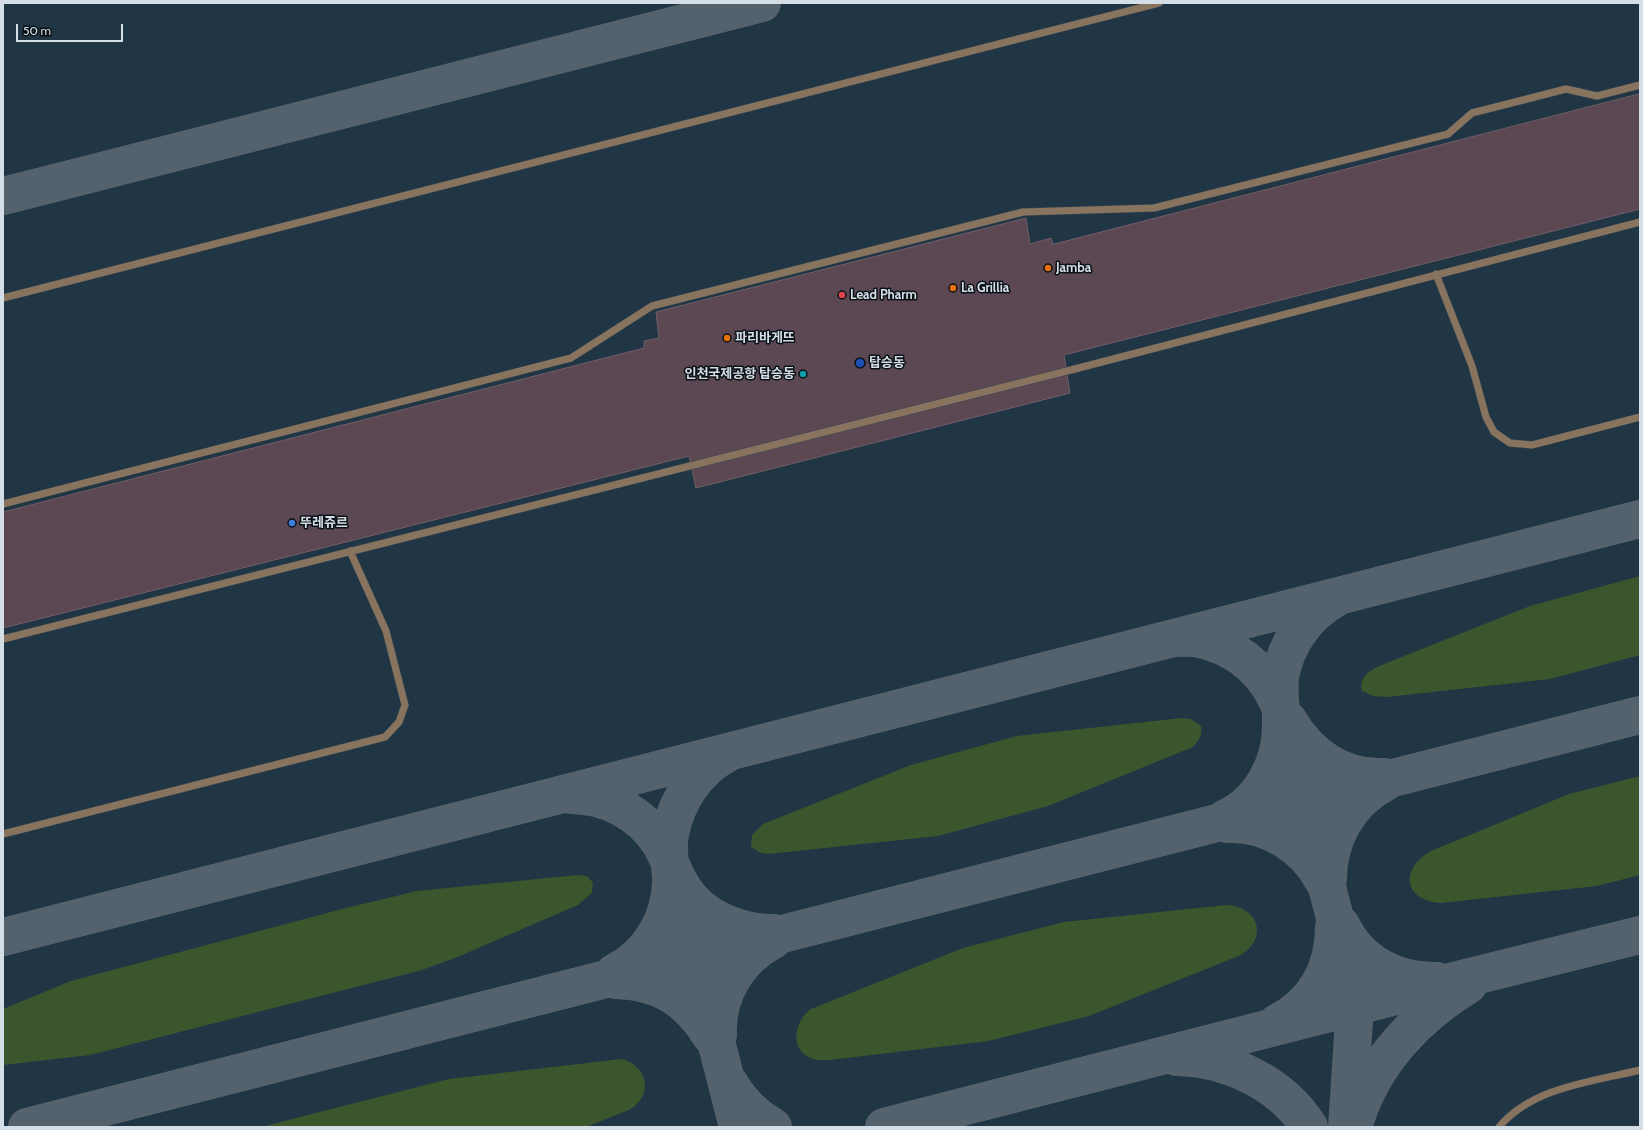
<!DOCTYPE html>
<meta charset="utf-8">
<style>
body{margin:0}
#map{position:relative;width:1643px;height:1130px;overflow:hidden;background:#1a2a36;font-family:Cabin,sans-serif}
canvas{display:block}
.frame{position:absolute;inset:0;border:4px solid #d4dee6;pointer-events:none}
.scale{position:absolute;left:16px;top:24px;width:107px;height:18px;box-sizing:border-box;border:2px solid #d4dee6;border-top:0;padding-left:5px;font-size:12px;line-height:14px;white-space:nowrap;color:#d4dee6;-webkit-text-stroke:3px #0b1217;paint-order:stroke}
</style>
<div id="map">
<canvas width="1643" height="1130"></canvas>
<div class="frame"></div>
<div class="scale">50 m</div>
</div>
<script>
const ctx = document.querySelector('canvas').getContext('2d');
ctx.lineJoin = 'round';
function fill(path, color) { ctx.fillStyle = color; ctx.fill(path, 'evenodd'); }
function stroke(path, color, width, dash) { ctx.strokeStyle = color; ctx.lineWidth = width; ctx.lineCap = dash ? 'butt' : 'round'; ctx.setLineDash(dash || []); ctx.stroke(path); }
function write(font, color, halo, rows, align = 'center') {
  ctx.font = font + ' Cabin,"Noto Sans KR",sans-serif'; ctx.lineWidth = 3; ctx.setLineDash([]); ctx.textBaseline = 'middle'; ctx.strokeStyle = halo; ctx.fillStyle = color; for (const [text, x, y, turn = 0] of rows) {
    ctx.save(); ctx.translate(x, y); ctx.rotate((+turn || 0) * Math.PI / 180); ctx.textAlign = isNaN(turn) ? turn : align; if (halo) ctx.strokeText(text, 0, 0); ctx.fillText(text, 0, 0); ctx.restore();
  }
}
fill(new Path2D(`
 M3 3H1640V1127H3Z`), '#203645');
fill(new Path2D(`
 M1640 576V655L1550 679 1387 697 1373 696 1362 691C1358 676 1372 669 1384 664L1530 606Z
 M1182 718 1191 719 1201 726C1203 735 1199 740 1193 747L1048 806 938 836 768 854 761 853 751 847 752 835 763 824 911 765 1017 736Z
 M1640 776V875L1597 886 1441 903C1404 901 1399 869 1431 851L1569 794Z
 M578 875 587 876 593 883 592 893 578 905 455 958 422 970 90 1055 3 1065V1009L71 981 346 908 417 891Z
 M1227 905C1258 907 1269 937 1241 955L1089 1016 988 1041 830 1060C825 1060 819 1061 814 1059 789 1052 793 1022 811 1009L963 948 1064 922Z
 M622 1059C648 1066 654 1096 629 1110L586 1127H261L449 1079Z`), '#3b562d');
stroke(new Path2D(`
 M3 196 762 3
 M1181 638C1191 637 1202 639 1211 642 1246 653 1268 676 1281 709L1350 976 1355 1006 1347 1127
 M1288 720C1308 755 1342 779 1384 777
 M570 795C606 795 640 812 660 843 669 858 674 875 684 890 702 918 740 933 773 933
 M1226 818C1261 802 1281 763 1281 726 1282 710 1278 693 1280 677 1286 643 1306 615 1336 598
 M1228 824C1267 822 1305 846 1323 880
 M1328 879C1328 840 1348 802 1384 783
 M1341 925C1359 963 1396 982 1437 981
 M688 932 738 1127
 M3 937 1640 519
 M614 973C648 956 670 921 671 882 671 867 667 849 670 834 676 801 697 769 726 754
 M616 980C660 981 688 999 711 1036
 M1277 1023C1315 1004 1334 969 1334 927
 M718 1035C716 995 738 958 773 940
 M1177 1057C1227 1058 1282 1083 1309 1127
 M729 1083C740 1102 754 1116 773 1127
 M1355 1121C1373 1062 1417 1016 1468 985
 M27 1127 1640 715
 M884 1127 1466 978 1640 935`), '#54626d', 38);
const building = new Path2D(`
 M1640 94V209L1064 355 1070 393 696 488 689 456 3 628V512L644 348V341L659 338 656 312 1026 218 1030 244 1051 238 1053 244Z`);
fill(building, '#5b4852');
stroke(building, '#715d67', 1);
const service = new Path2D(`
 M1436 274 1472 366 1486 417 1494 432 1510 443 1532 445 1640 417
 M3 298 1159 3
 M3 504 571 358 652 306 1023 212 1154 208 1448 134 1472 113 1566 89 1597 96 1640 85
 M3 639 1071 370 1640 222
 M3 834 385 737 399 722 405 705 386 631 350 551
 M1499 1127C1533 1087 1591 1082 1640 1070`);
stroke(service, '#384752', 8);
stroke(service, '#87735e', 7);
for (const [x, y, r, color] of [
 [1048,268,4,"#e8710a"],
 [953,288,4,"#e8710a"],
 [842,295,4,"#e0444e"],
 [727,338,4,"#e8710a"],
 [860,363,5,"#1a4fb4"],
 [803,374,4,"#0f9aa8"],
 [292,523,4,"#3f7fe0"]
]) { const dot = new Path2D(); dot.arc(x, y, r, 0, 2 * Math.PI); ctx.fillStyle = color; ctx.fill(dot); stroke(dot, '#0b1217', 1.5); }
write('bold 13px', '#d4dee6', '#0b1217', [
 ["Jamba",1056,268],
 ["La Grillia",961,288],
 ["Lead Pharm",850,295],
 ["파리바게뜨",735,338],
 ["탑승동",869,363],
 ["인천국제공항 탑승동",795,374,"right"],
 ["뚜레쥬르",300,523]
], 'left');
</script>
